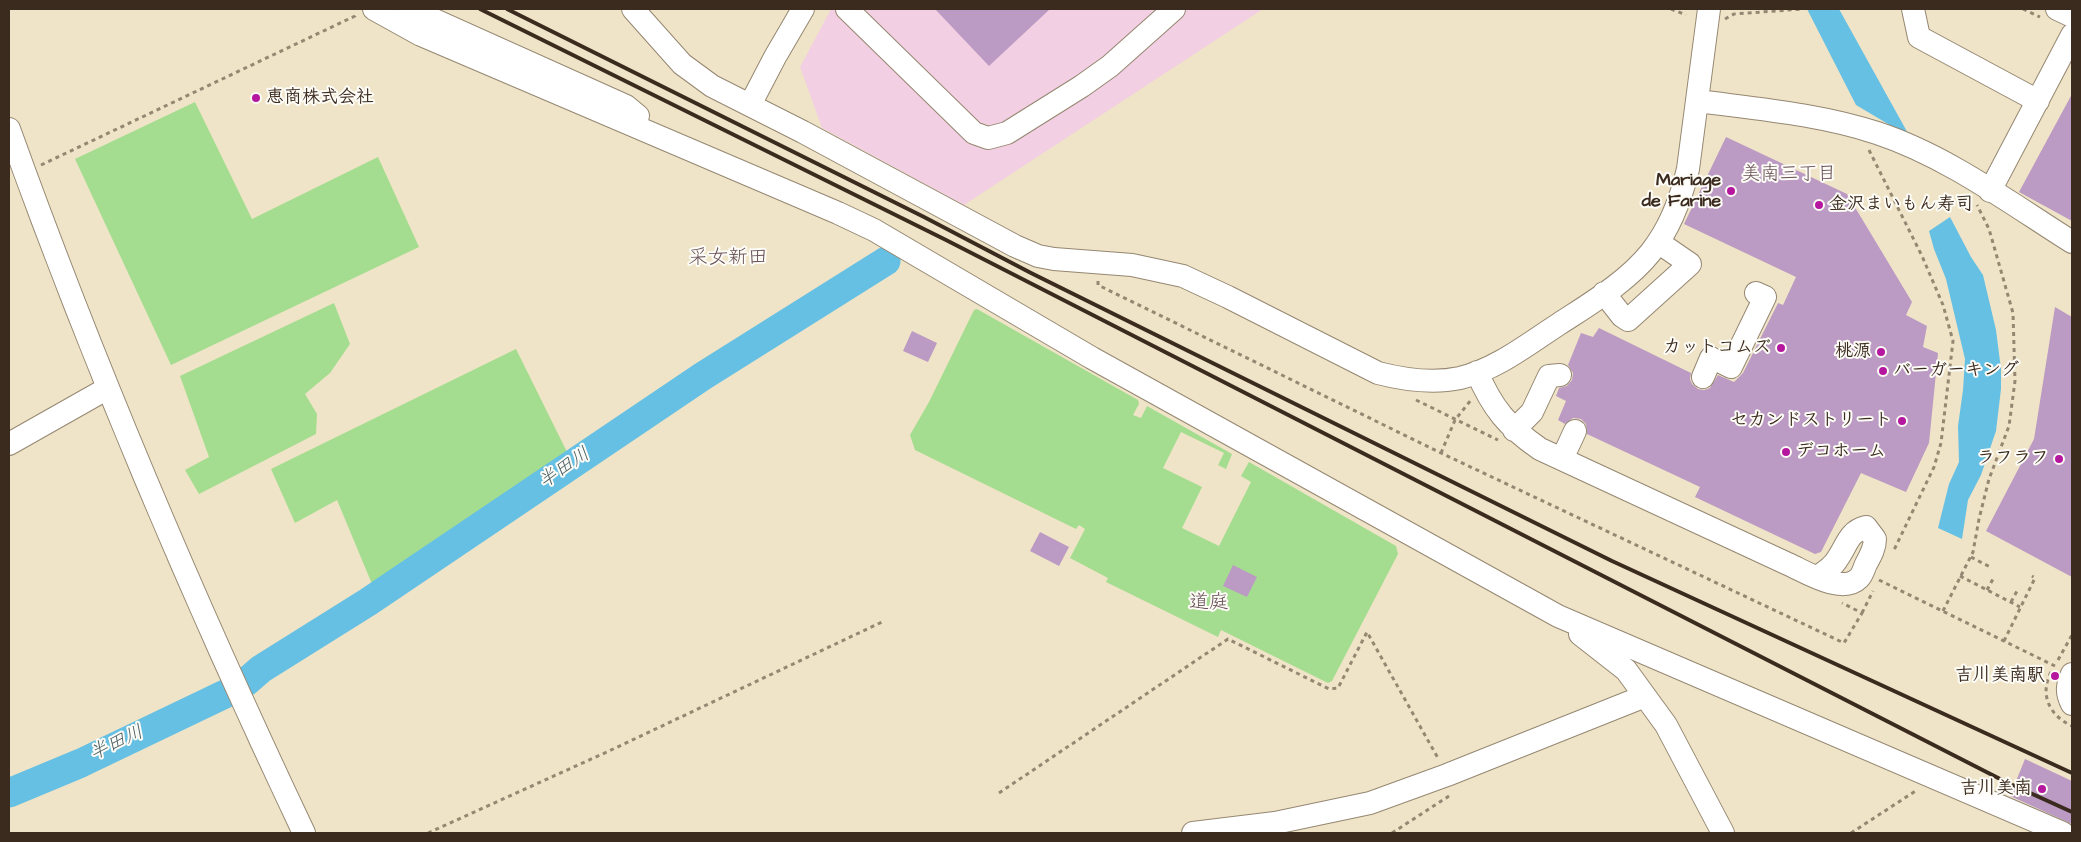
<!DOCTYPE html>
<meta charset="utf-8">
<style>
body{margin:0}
#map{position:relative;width:2081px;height:842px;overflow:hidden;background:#efe4c7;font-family:"Architects Daughter",sans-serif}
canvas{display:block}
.frame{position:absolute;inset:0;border:10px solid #3b2a1e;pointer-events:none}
</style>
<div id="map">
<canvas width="2081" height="842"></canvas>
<div class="frame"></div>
</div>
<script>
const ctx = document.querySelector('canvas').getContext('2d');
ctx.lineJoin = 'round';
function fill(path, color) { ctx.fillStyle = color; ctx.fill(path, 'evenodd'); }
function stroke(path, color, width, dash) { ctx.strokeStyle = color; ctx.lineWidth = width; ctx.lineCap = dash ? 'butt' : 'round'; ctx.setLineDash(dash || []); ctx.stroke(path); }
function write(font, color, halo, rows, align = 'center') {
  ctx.font = font + ' "Architects Daughter","Klee One",sans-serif'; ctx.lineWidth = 4; ctx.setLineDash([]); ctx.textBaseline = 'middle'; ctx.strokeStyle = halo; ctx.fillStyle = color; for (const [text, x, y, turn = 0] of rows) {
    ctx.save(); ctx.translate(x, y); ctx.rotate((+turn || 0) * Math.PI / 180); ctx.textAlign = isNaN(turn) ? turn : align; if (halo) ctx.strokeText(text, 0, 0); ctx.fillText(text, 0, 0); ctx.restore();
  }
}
fill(new Path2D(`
 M831 9H1263L964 205 822 128 800 67Z`), '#f2cfe2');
fill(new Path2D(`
 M195 102 252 219 378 157 419 247 171 365 75 159Z
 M334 303 350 344 330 373 305 394 317 414 316 434 199 494 185 470 209 457 180 376Z
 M977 309 1138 400 1139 404 1133 415 1141 418 1147 406 1232 454 1226 469 1218 465 1224 453 1181 432 1163 468 1202 487 1182 528 1219 546 1251 482 1241 476 1249 462 1396 546 1398 554 1332 681 1328 683 1221 630 1218 637 1216 636 1106 582 1108 578 1070 558 1085 529 1079 525 1076 529 915 450 910 435 929 402 974 310Z
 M516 349 570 458 372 584 337 500 295 523 271 469Z`), '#a4dd8f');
fill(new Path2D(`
 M1807 9H1839L1910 137 1856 105Z
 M1950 217 1971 257 1983 275 1996 330 2001 369V389L1996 431 1981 475 1968 500 1962 539 1938 528 1949 484 1959 462 1958 426 1963 390 1965 359 1946 279 1934 249 1929 231Z`), '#66c0e4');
stroke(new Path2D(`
 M246 682 261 669 368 602 703 376 886 261
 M9 793 81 763 225 694`), '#66c0e4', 29);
fill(new Path2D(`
 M935 9H1050L989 66Z
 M2072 94V221L2019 192Z
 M1726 137 1847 194 1912 302 1906 315 1927 326 1923 347 1938 353 1929 443 1906 492 1861 473 1821 552 1815 554 1695 497 1700 487 1587 434 1586 424 1581 419 1573 418 1565 424 1558 420 1566 401 1556 396 1559 388 1567 386 1572 380 1573 373 1568 365 1581 333 1593 337 1599 328 1691 373 1690 379 1692 384 1698 389 1704 390 1710 388 1718 375 1734 382 1743 373 1778 303 1783 305 1796 277 1684 224Z
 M2055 307 2072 317V577L1986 531 2034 439Z
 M912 331 937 343 928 362 903 351Z
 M1040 532 1069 547 1059 566 1030 551Z
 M1233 565 1257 577 1247 597 1223 586Z
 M2025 759 2072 781V824L2010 796Z`), '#bb9ac3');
const minor = new Path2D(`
 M374 9 421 35 838 213 874 230 1092 358 1558 616 2063 833
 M410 9 626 106 638 116
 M633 9 682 64 712 86 803 132 1015 246 1038 256 1054 259 1132 265 1183 276 1228 297 1378 373C1405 380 1432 384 1460 378 1497 369 1528 344 1559 324 1591 303 1627 282 1651 252 1670 228 1681 199 1688 169L1709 9
 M847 9 974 133 988 138 1007 133 1082 86 1110 66 1174 9
 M1913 9 1919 37 2038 101
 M2057 9 2072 16
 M1698 101C1758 109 1819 114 1877 133 1947 156 2010 203 2072 242
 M750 105 775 57 803 9
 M9 129C95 368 195 603 304 833
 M1990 191 2072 35
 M1604 293 1622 316 1628 320 1690 264 1658 242
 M1721 362 1731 367 1765 297 1756 293
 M1477 372C1492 408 1508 427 1540 449L1788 564C1806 572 1842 595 1859 578 1863 574 1864 568 1866 564 1871 555 1875 548 1875 539L1866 527C1849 531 1847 545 1838 558 1833 567 1825 572 1817 577
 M1703 377 1711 358
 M1514 430 1532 412 1549 376 1560 375
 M9 444 108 388
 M1562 459 1575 431
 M1580 634 1626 670 1666 725 1723 833
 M2072 674C2067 685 2066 693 2072 704
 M1193 833 1275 823 1370 803 1447 775 1645 696`);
stroke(minor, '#958772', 24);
stroke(new Path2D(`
 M1671 9 1686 15
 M2023 9 2040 17
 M1725 19 1734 14 1803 9
 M1869 150 1922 256 1943 305 1953 341 1941 443 1934 467 1894 550
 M41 165 355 16 357 13
 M1098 281V285L1441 453 1844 643 1862 613 1842 603
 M1416 400 1498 440
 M1441 453 1455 420 1471 400
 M1971 557 1992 568
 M1960 576 2020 607
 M1879 580 2055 666
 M1987 590 1993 579
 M2011 602 2017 591
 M1943 611 1973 552 1979 519 1989 479 2009 426 2015 381 2013 313 1989 229 1977 205
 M1862 613 1873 591
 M2004 641 2035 578 2032 576
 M2058 660 2072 635
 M2051 672C2039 695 2050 716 2072 726
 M999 793 1228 639 1329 689 1338 688 1367 632 1439 760
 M428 833 609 751 882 622
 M1392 833 1449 796
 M1851 833 1917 790`), '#958772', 3, [4, 4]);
stroke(minor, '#fff', 22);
stroke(new Path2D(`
 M480 9 946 240 2006 782 2072 812
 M507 9 924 217 1031 273 1612 561 2072 773`), '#3b2a1e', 4);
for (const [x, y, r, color] of [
 [256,98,5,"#b5179e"],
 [1731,191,5,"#b5179e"],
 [1819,205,5,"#b5179e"],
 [1781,348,5,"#b5179e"],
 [1881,352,5,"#b5179e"],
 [1883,371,5,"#b5179e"],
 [1902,421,5,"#b5179e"],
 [1786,452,5,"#b5179e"],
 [2059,459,5,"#b5179e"],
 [2055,676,5,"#b5179e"],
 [2042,789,5,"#b5179e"]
]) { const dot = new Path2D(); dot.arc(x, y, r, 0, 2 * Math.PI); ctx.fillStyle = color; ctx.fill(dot); stroke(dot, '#fdfcf7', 2); }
write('bold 18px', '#3b2a1e', '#fdfcf7', [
 ["恵商株式会社",266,98,"left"],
 ["Mariage",1721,181],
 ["de Farine",1721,202],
 ["金沢まいもん寿司",1829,205,"left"],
 ["カットコムズ",1771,348],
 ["桃源",1871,352],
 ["バーガーキング",1893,371,"left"],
 ["セカンドストリート",1892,421],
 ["デコホーム",1796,452,"left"],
 ["ラフラフ",2049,459],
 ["吉川美南駅",2045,676],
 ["吉川美南",2032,789]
], 'right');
write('19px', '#685158', '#fdfcf7', [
 ["美南三丁目",1789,175]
]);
write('italic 19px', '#4a5e63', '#fdfcf7', [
 ["半田川",565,469,-34],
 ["半田川",117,744,-25]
]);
write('20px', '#685158', '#fdfcf7', [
 ["采女新田",728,259],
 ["道庭",1209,604]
]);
</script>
